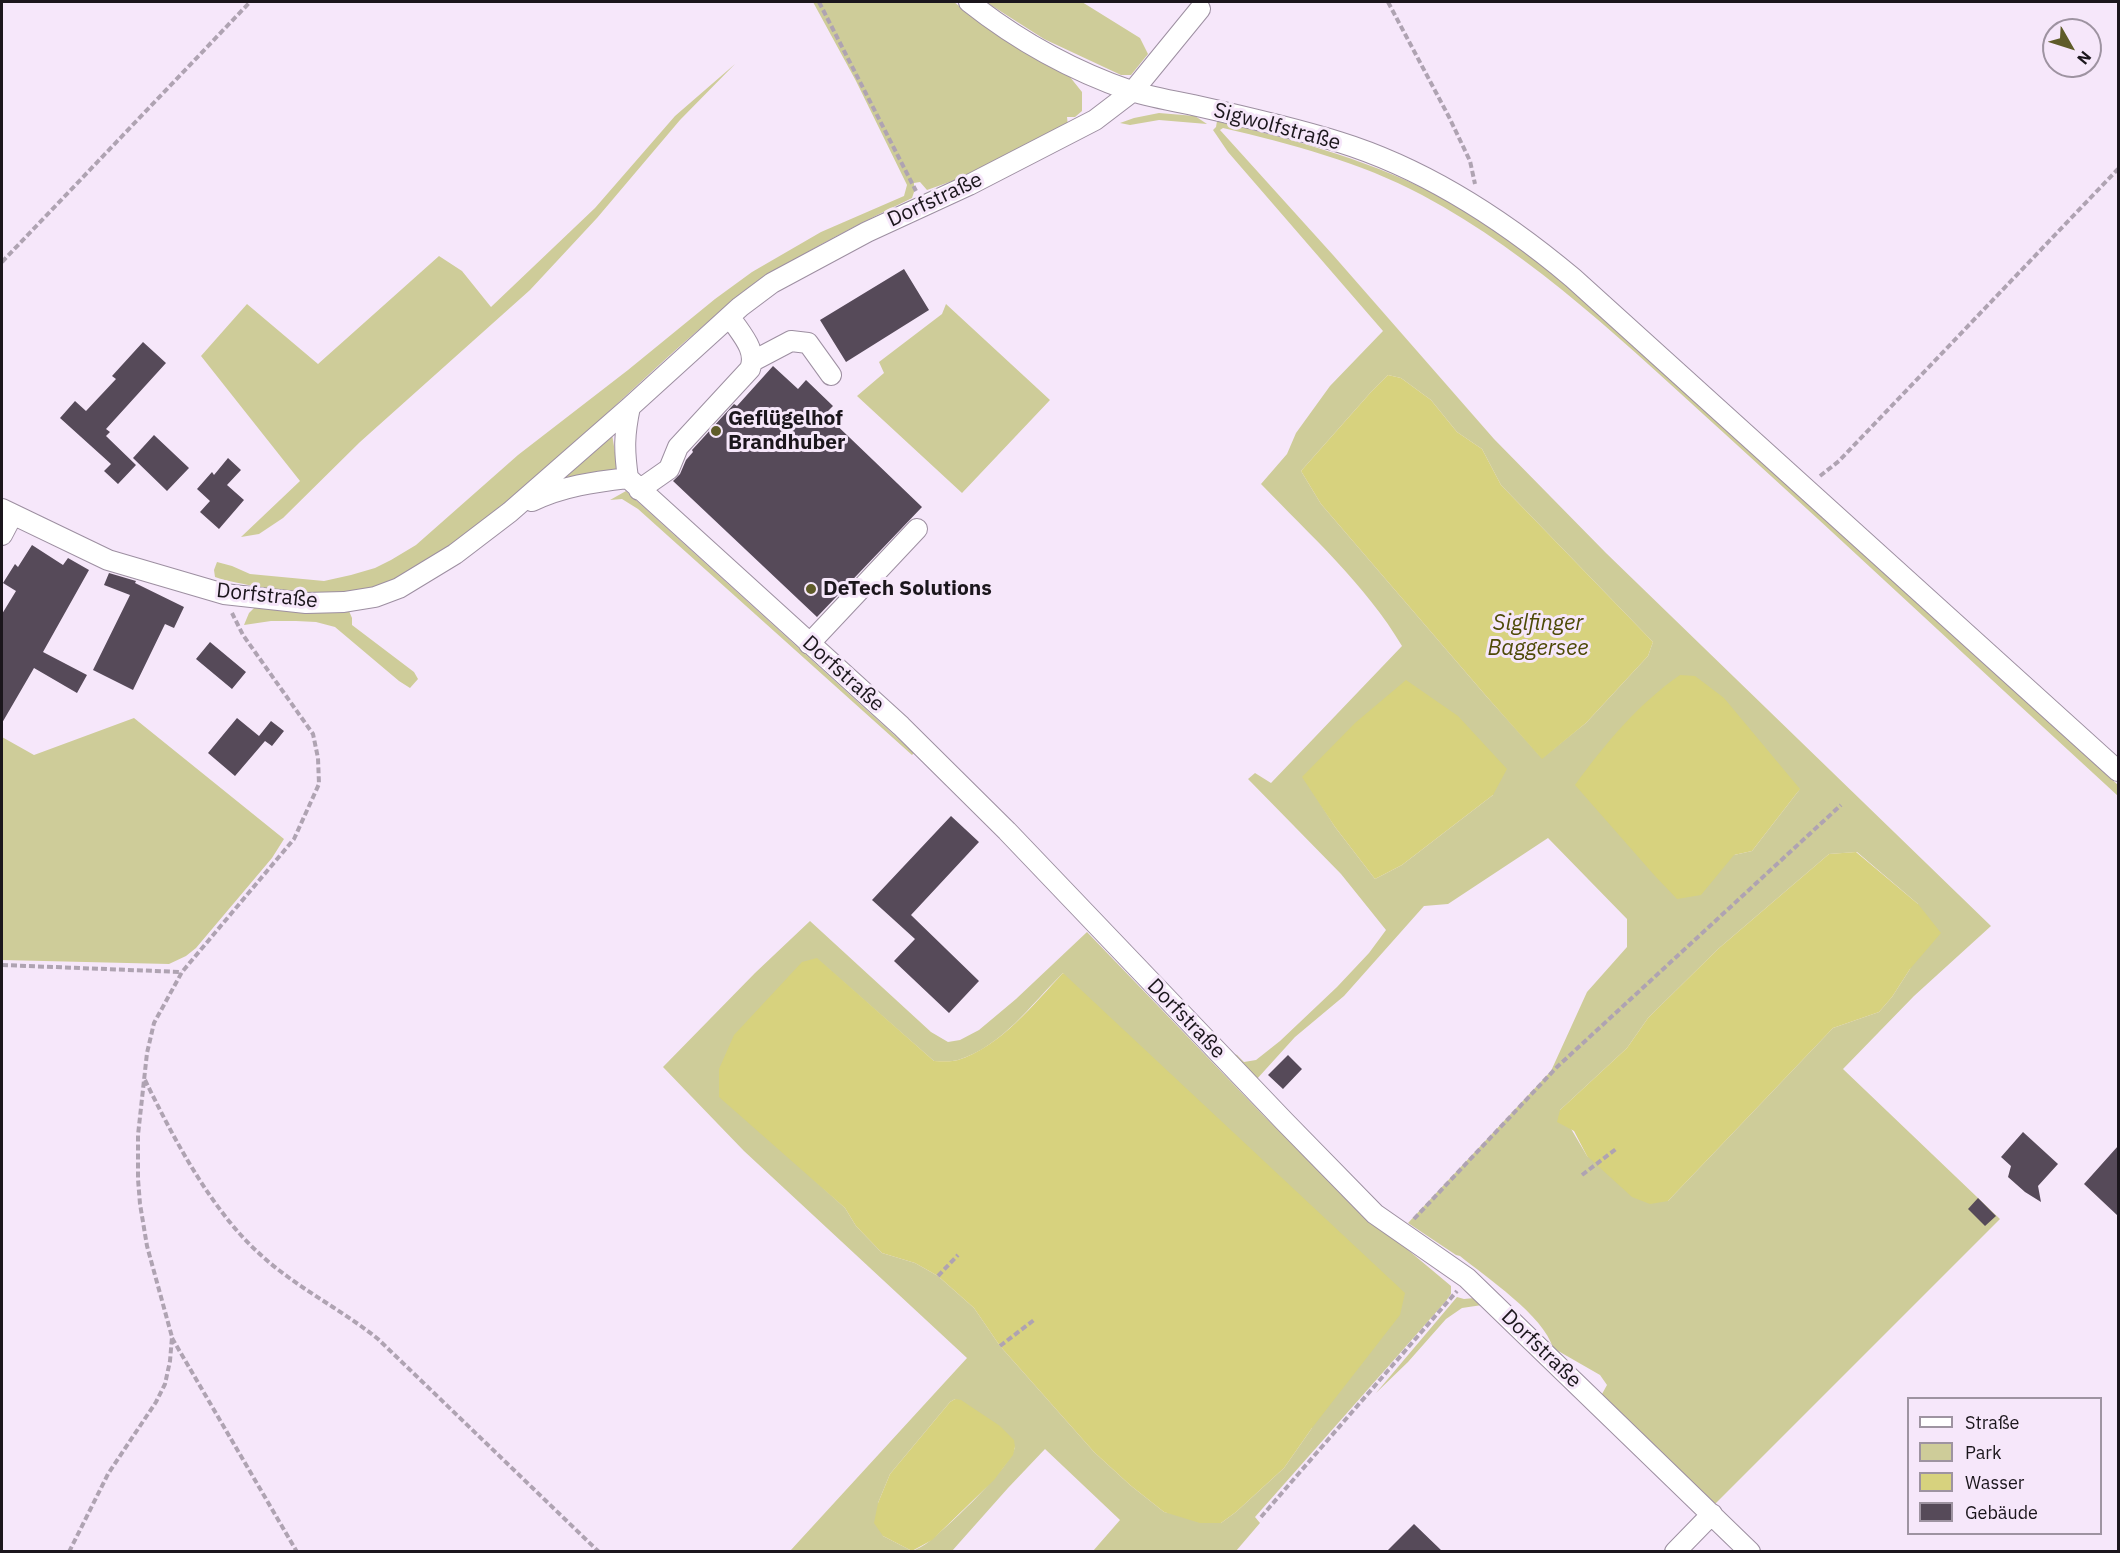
<!DOCTYPE html>
<meta charset="utf-8">
<style>
body{margin:0}
#map{position:relative;width:2120px;height:1553px;overflow:hidden;background:#f6e7fa;font-family:"IBM Plex Sans",sans-serif}
canvas{display:block}
.frame{position:absolute;inset:0;border:3px solid #1b161c;pointer-events:none}
.legend{position:absolute;left:1907px;top:1397px;width:195px;height:138px;box-sizing:border-box;background:#f6e7fa;border:2px solid #9e93a1;margin:0;padding:8px 10px;list-style:none;font-size:18px;color:#1b161c}
.legend li{display:flex;align-items:center;gap:12px;height:30px}
.legend b{width:30px;border:2px solid #9e93a1}
.north{position:absolute;left:2042px;top:18px;width:60px;height:60px;box-sizing:border-box;background:#f6e7fa;border:2px solid #9e93a1;border-radius:50%;rotate:129deg;font-size:16px;font-weight:700;line-height:24px;text-align:center;color:#1b161c}
.north::after{content:'';display:block;margin:auto;width:21px;height:27px;background:#5f5c29;clip-path:polygon(50% 0,100% 100%,50% 72%,0 100%)}
</style>
<div id="map">
<canvas width="2120" height="1553"></canvas>
<div class="frame"></div>
<ul class="legend">
<li><b style="height:8px;background:#fff"></b>Straße</li>
<li><b style="height:16px;background:#cecc99"></b>Park</li>
<li><b style="height:16px;background:#d7d27e"></b>Wasser</li>
<li><b style="height:16px;background:#564a59"></b>Gebäude</li>
</ul>
<div class="north">N</div>
</div>
<script>
const ctx = document.querySelector('canvas').getContext('2d');
ctx.lineJoin = 'round';
function fill(path, color) { ctx.fillStyle = color; ctx.fill(path, 'evenodd'); }
function stroke(path, color, width, dash) { ctx.strokeStyle = color; ctx.lineWidth = width; ctx.lineCap = dash ? 'butt' : 'round'; ctx.setLineDash(dash || []); ctx.stroke(path); }
function write(font, color, halo, rows, align = 'center') {
  ctx.font = font + ' "IBM Plex Sans",sans-serif'; ctx.lineWidth = 6; ctx.setLineDash([]); ctx.textBaseline = 'middle'; ctx.strokeStyle = halo; ctx.fillStyle = color; for (const [text, x, y, turn = 0] of rows) {
    ctx.save(); ctx.translate(x, y); ctx.rotate((+turn || 0) * Math.PI / 180); ctx.textAlign = isNaN(turn) ? turn : align; if (halo) ctx.strokeText(text, 0, 0); ctx.fillText(text, 0, 0); ctx.restore();
  }
}
fill(new Path2D(`
 M813 2H954L981 23 1070 77 1082 92V111L1075 117H1067L1068 126 958 179 927 190 920 182 914 183V192L912 198C850 228 790 258 735 300 689 336 646 377 603 417 578 441 551 463 525 486 485 521 427 573 376 588 338 599 298 594 259 587 245 584 229 582 215 577L214 570 217 562 232 566 250 574 324 581 351 575 375 568 391 560 416 545 518 455 628 370 715 299 752 272 821 232 904 196 907 185 856 81Z
 M986 2H1082L1140 38 1148 54 1131 75H1121L1044 39Z
 M735 64 680 120 597 218 530 290 360 442 283 518 259 534 241 537 300 481 201 356 247 304 318 364 439 256 462 271 491 307 595 208 675 116Z
 M1159 113 1195 116 1207 124 1159 120 1130 125 1120 123 1134 118Z
 M1217 121C1298 141 1375 161 1448 201 1544 254 1628 340 1709 413 1846 536 1982 661 2118 785V796C1987 676 1857 554 1725 434 1630 348 1536 256 1422 195 1360 162 1291 144 1223 128L1220 130 1333 255 1494 439 1606 553 1991 926 1914 996 1843 1069 2000 1219 1715 1504 1613 1409 1602 1394 1607 1385 1600 1375 1553 1348C1544 1316 1486 1277 1460 1256L1456 1255 1408 1223 1551 1071 1587 992 1627 947V919L1548 838 1448 904 1424 906 1344 996 1295 1037 1256 1080 1229 1052 1237 1055 1244 1062 1256 1060 1280 1041 1337 987 1369 953 1386 930 1341 874 1248 779 1255 773 1271 783 1402 646C1366 585 1310 535 1261 484L1287 454 1296 433 1330 386 1383 331 1228 152 1213 130 1216 127ZM1388 375 1401 378 1431 400 1457 432 1482 449 1501 485 1653 642 1648 656 1586 723 1542 758 1487 697 1321 504 1301 471 1371 392ZM1303 776 1493 795 1402 865 1375 879 1335 827ZM1800 789 1752 851 1734 855ZM1857 852 1918 904 1910 969 1892 997 1879 1012 1833 1028 1668 1201 1587 1156 1560 1110 1627 1048 1648 1018 1718 949 1829 854Z
 M946 304 1050 400 962 493 857 396 884 373 879 362 942 314Z
 M612 434 618 471 550 489Z
 M626 491 914 753 912 755 638 509 622 499 610 500Z
 M256 606 349 611 352 618V625L414 672 418 679 410 688 399 681 335 627 316 622 296 621H271L244 625 249 613Z
 M134 718 284 839 272 858 196 948 186 956 169 964 2 960V737L34 755Z
 M810 921 931 1032 948 1042 960 1040 979 1030 1016 999 1087 932 1264 1116 1352 1203 1451 1286V1294L1446 1301 1255 1517 1260 1523 1236 1551H1093L1120 1520 1045 1449 1008 1488 952 1551H913C919 1548 927 1544 932 1539 951 1524 1010 1468 1015 1447L955 1399 950 1402 890 1474 878 1503 883 1536 912 1551H790L967 1358 744 1151 663 1067 755 973ZM817 959 934 1061C942 1061 951 1062 958 1060 1003 1046 1031 1004 1063 973L1312 1428 1284 1468 1236 1512 1221 1523 1164 1512 1130 1485 1094 1452 1000 1346 974 1308 938 1276 915 1263 882 1253 856 1226 845 1208 811 1177Z
 M1457 1297 1464 1299 1474 1298 1482 1305 1462 1308 1446 1319 1408 1362 1376 1393Z`), '#cecc99');
fill(new Path2D(`
 M1388 375 1401 378 1431 400 1457 432 1482 449 1501 485 1653 642 1648 656 1586 723 1542 759 1487 697 1321 504 1301 471 1371 392Z
 M1680 675 1695 676 1724 698 1800 789 1752 851 1734 855 1701 895 1677 899 1655 876 1575 785C1605 744 1638 704 1680 675Z
 M1406 680 1458 716 1507 769 1493 795 1402 865 1375 879 1335 827 1302 777 1355 723Z
 M1856 852 1918 904 1941 933 1910 969 1892 997 1879 1012 1833 1028 1668 1201 1650 1204 1632 1197 1587 1156 1574 1131 1557 1122 1560 1110 1627 1048 1648 1018 1718 949 1829 854Z
 M817 958 934 1061C942 1061 951 1062 958 1060 1000 1047 1034 1004 1063 973L1405 1293 1400 1315 1312 1428 1284 1468 1236 1512 1221 1523H1200L1164 1512 1130 1485 1094 1452 1000 1346 974 1308 938 1276 915 1263 882 1253 856 1226 845 1208 719 1097V1069L734 1035 802 962Z
 M955 1399 961 1400 1000 1426 1014 1440 1015 1447 1013 1455 994 1480 932 1540 912 1551 883 1536 874 1523 878 1503 890 1474 950 1402Z`), '#d7d27e');
fill(new Path2D(`
 M904 269 929 310 846 362 820 320Z
 M143 342 166 363 106 429 110 432 106 436 136 465 118 484 104 471 111 464 60 418 75 401 86 411 116 379 112 376Z
 M773 366 798 389 806 380 833 406 825 414 922 507 817 617 673 481 680 474 686 460 693 452 692 450 734 404 737 406Z
 M154 435 189 468 167 491 133 458Z
 M228 458 241 470 227 485 244 500 219 529 200 512 210 501 197 489 212 472 214 475Z
 M32 545 63 565 68 558 89 570 43 652 87 675 77 693 34 668 2 723V614L16 591 3 583 15 564 18 567Z
 M109 573 136 581 135 583 184 607 174 628 165 624 133 690 93 670 130 595 104 585Z
 M210 642 246 672 232 689 196 659Z
 M237 718 259 736 271 721 284 731 272 746 265 741 235 776 208 753Z
 M951 816 979 842 911 915 979 981 949 1013 894 961 915 939 872 900Z
 M1288 1055 1302 1069 1283 1089 1268 1075Z
 M2023 1132 2058 1164 2038 1186 2041 1202 2025 1192 2008 1177 2011 1166 2001 1157Z
 M2118 1146V1216L2084 1184Z
 M1978 1198 1996 1216 1985 1226 1968 1209Z
 M1414 1524 1442 1551H1387Z`), '#564a59');
const minor = new Path2D(`
 M969 2C1017 40 1073 71 1131 91 1151 97 1173 101 1193 105 1242 116 1291 127 1339 142 1426 169 1504 220 1573 278L2118 771
 M753 361 791 341 808 343 831 375
 M630 407C624 435 624 450 628 478L901 726 1007 831 1285 1122 1375 1214 1467 1278 1750 1552
 M639 490 669 469 678 447 750 369C758 350 740 333 730 317
 M532 501C563 486 594 482 628 478
 M2 509 108 560 224 594 306 603 344 602 375 597 399 588 455 554 510 512 630 407 740 307 772 283 867 232 969 185 1095 120 1133 91 1200 9
 M2 535 12 516
 M809 644 917 529
 M1675 1552 1712 1514`);
stroke(minor, '#9d8fa1', 22);
stroke(new Path2D(`
 M819 2 916 191
 M1388 2 1449 117 1470 161 1475 184
 M2 262 250 2
 M1820 476 1839 461 2118 169
 M2 965 182 972
 M145 1080C174 1139 212 1212 262 1256 297 1288 341 1309 378 1339L599 1552
 M1582 1175 1616 1149
 M1414 1219 1557 1067 1841 805
 M938 1276 958 1255
 M172 1338 297 1552
 M1000 1346 1034 1320
 M1261 1517 1457 1291
 M69 1552 108 1474 156 1402 165 1384 170 1361 172 1337 147 1246 140 1204 138 1179V1135L147 1053 154 1023 182 972 294 839 319 784 318 758 313 734 243 635 232 613`), '#afa3b2', 4, [6, 3]);
stroke(minor, '#fff', 20);
for (const [x, y, r, color] of [
 [716,431,6,"#5f5c29"],
 [811,589,6,"#5f5c29"]
]) { const dot = new Path2D(); dot.arc(x, y, r, 0, 2 * Math.PI); ctx.fillStyle = color; ctx.fill(dot); stroke(dot, '#f6e7fa', 2); }
write('21px', '#1b161c', '#f6e7fa', [
 ["Sigwolfstraße",1277,127,15],
 ["Dorfstraße",935,200,-25],
 ["Dorfstraße",267,596,6],
 ["Dorfstraße",843,674,42],
 ["Dorfstraße",1186,1019,46],
 ["Dorfstraße",1541,1349,44]
]);
write('bold 21px', '#1b161c', '#f6e7fa', [
 ["Geflügelhof",728,419],
 ["Brandhuber",728,443],
 ["DeTech Solutions",823,589]
], 'left');
write('italic 22px', '#4e4a07', '#f6e7fa', [
 ["Siglfinger",1538,624],
 ["Baggersee",1538,649]
]);
</script>
